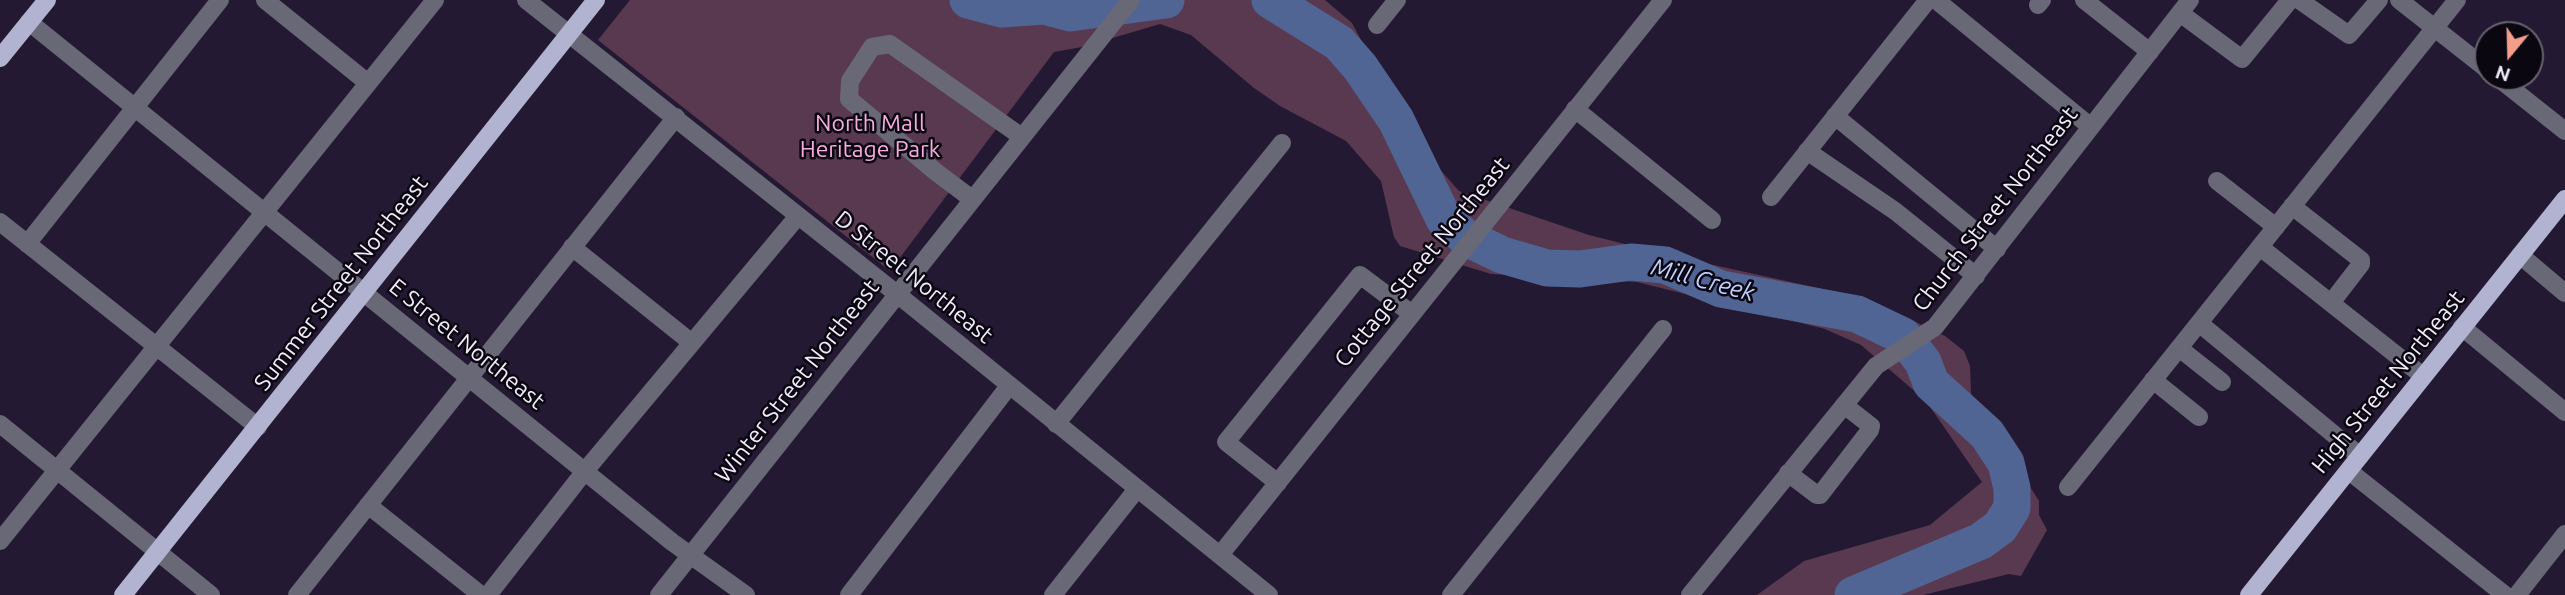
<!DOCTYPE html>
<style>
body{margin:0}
#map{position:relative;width:2565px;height:595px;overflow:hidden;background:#241932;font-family:Ubuntu,sans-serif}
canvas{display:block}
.north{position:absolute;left:2474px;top:21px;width:70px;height:70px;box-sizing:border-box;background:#0b0711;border:2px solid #67626f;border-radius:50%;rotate:199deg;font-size:19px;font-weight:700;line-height:28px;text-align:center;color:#f1ebfc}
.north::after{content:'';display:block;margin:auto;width:24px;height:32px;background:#f49e8a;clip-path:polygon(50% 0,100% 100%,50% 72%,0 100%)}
</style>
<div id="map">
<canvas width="2565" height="595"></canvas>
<div class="north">N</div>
</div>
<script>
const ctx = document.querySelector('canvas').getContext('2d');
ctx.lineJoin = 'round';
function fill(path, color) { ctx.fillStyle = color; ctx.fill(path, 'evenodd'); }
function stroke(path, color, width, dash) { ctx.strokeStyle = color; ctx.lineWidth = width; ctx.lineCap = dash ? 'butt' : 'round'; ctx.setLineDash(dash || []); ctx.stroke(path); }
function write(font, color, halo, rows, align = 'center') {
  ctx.font = font + ' Ubuntu,sans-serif'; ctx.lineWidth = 5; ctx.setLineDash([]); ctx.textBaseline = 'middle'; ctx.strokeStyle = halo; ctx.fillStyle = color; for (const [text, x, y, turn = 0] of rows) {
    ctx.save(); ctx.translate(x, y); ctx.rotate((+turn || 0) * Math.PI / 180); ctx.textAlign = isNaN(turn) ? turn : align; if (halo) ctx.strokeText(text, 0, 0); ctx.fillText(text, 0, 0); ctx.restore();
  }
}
fill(new Path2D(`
 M630 0H1325L1352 23 1385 85 1436 165 1459 191 1589 235 1668 255 1868 299 1945 336 1964 351 1970 366 1971 394 2039 501V515L2047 530 2021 576 2009 574 1923 595H1757L1804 561 1930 525 1982 482 1926 401 1861 345 1825 329 1637 282 1491 274 1400 246 1394 237 1381 181 1346 141 1280 106 1254 88 1191 35 1160 24 1082 47 1054 52 890 271 598 40Z`), '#593950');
stroke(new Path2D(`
 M968 0 1002 9 1044 6 1070 13 1166 0
 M1270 0 1339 43 1360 67 1396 120 1444 219 1465 237 1502 255 1547 268 1580 269 1631 262 1665 265 1721 289 1857 314 1903 336 1923 362 1931 383 1987 434 2006 463 2012 488V508L2000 527 1981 541 1853 595`), '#506594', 37);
stroke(new Path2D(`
 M265 0 368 83
 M526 0 897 294 1269 595
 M1936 0 2091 127
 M2084 0 2150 52
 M2299 0 2349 35 2379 0
 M2399 0 2488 70
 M2038 5 2042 0
 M2180 13 2242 59 2290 0
 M29 22 672 542 746 595
 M1377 25 1397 0
 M2497 77 2565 131
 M1575 109 1712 220
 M1835 116 1997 249
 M1807 151 1895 211 1976 276
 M2217 181 2276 227
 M1771 197 1928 0
 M972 199 936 172 849 99 850 81 872 47 890 44 1022 137
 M2292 206 2361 260V264L2331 303
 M0 222 258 427
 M27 244 220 0
 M572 247 692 343
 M2260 247 2423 376
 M2520 255 2565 293
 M2199 323 2360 456
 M2462 327 2565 412
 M2179 348 2222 382
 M2153 380 2199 417
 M0 424 211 595
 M1056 424 1282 143
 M2349 471 2505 595
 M1788 473 1817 495H1820L1870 430 1871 426 1844 405
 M1278 483 1226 442 1360 275 1412 314
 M2068 487 2457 0
 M368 505 481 595
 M0 541 435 0
 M1220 555 1663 0
 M297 595 676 117
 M488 595 585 471 798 216
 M659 595 1131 0
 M849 595 1009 386
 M1053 595 1137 489
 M1451 595 1663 329
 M1690 595 1876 366 1935 327 2190 0
 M2517 595 2565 534`), '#686876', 18);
stroke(new Path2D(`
 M0 58 47 0
 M123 595 596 0
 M2249 595 2565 199`), '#b2b3d0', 18);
write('23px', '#f7abdf', '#0b0711', [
 ["North Mall",870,123],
 ["Heritage Park",870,149]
]);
write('23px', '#f1ebfc', '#0b0711', [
 ["Church Street Northeast",1995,209,-52],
 ["Cottage Street Northeast",1422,262,-51],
 ["D Street Northeast",914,277,39],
 ["Summer Street Northeast",341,283,-52],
 ["E Street Northeast",467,344,39],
 ["Winter Street Northeast",797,381,-52],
 ["High Street Northeast",2388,382,-51]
]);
write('italic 24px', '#bed2ff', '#0b0711', [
 ["Mill Creek",1703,280,15]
]);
</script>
